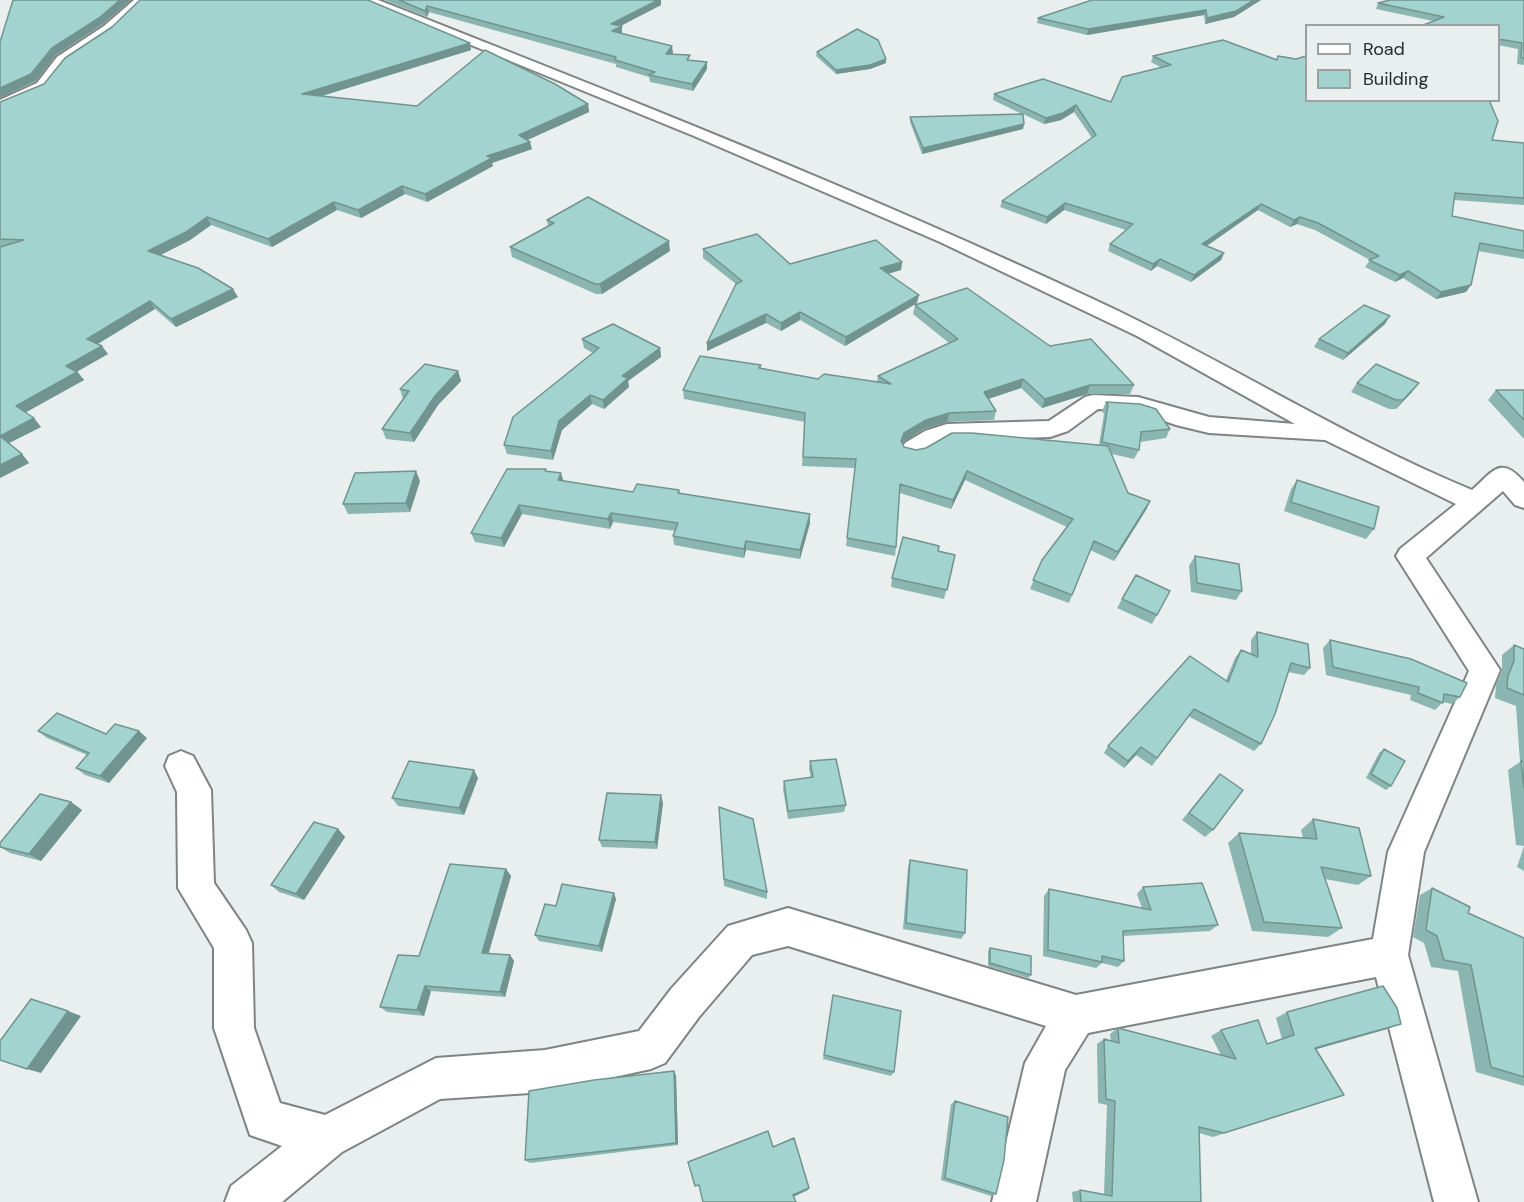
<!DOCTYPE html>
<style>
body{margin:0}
#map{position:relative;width:1524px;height:1202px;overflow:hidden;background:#e9efee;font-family:"DM Sans",sans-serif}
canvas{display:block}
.legend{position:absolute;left:1305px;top:24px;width:195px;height:78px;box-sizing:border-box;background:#e9efee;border:2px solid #9ca1a0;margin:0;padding:8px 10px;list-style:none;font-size:18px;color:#292b2b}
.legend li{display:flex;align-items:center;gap:12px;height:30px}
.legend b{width:30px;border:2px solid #9ca1a0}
</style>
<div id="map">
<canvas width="1524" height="1202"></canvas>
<ul class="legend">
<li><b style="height:8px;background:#fff"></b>Road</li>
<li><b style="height:16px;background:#a2d3ce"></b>Building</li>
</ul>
</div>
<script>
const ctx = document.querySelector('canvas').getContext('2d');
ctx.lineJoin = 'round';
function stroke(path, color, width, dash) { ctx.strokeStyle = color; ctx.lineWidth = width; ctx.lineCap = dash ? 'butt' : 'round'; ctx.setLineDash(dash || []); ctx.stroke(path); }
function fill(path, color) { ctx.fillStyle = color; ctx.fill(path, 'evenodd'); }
const street = new Path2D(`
 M134 0H147L114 32 67 63 47 89 0 111V100L37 83 57 57 104 26Z
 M361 0H378C619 95 860 190 1095 300 1223 359 1341 436 1472 490 1493 471 1501 455 1524 482V508L1515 505 1503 491 1426 558 1500 670 1424 852 1408 955 1478 1202H1434L1376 977 1088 1033 1065 1070 1036 1202H992L1025 1063 1046 1026 788 946 752 955 699 1017 665 1063 651 1069 545 1092 440 1099 342 1152 282 1202H225L231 1186 282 1146 250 1135 214 1028V948L178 888 177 792 165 766 169 756 181 751 193 756 211 790 214 883 246 930 252 943 254 1028 280 1103 325 1115 436 1058 545 1050 639 1031 671 989 728 926 788 908 1076 995 1373 939 1388 852 1469 671 1396 556 1400 549 1456 504 1325 440 1209 433 1176 425 1136 411 1098 409 1068 431 1050 437 949 440 923 455 914 457 905 455 902 449 905 443 925 431 947 424 1049 421 1085 397 1093 395 1138 397 1209 417 1295 424 1137 336 940 242 694 136Z`);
stroke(street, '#7f8483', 4);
fill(street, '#fff');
fill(new Path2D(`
 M384 0H661V5L620 26 622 33 673 53 672 54 690 60 707 62V69L693 91 650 82 649 77 616 67V64L429 12 427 17Z
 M1261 0 1234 17 1205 24 1204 15 1087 35 1037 23 1038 18Z
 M1524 0V65L1517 64 1518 49 1498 45V26L1433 21 1376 9 1378 3Z
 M470 43 471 50 322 96 417 106 588 104 589 112 527 140 532 149 492 163 493 166 427 202 405 194 361 218 337 210 272 247 211 225 190 240 160 255 238 297 176 327 155 309 98 344 108 354 77 371 84 380 25 412 41 427 9 443 22 454 29 463 0 478V102Z
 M817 52 886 59V63L870 69 836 74 816 56Z
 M1153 56 1277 60 1492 140 1524 143V205L1454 200 1452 216 1524 231V259L1478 251 1466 292 1436 299 1403 278 1395 282 1365 267 1370 260 1315 230 1297 224 1290 227 1258 210 1207 246 1224 253 1221 260 1191 282 1157 266 1151 271 1108 251 1110 244 1126 230 1064 210 1046 224 1000 207 1002 201 1092 138 1074 112 1061 120 1044 124 1023 114 1024 124 1023 129 922 154 910 122V117L1022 114 993 100 994 94 1111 102 1162 68 1151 62Z
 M547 220 670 251 602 294H596L512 257 510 247 548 226Z
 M703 249 790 264 902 262 901 270 888 274 917 303 845 346 800 320 781 331 766 323 707 351 736 284 703 258Z
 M915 305 1050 346 1134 385 1130 394H1087L1042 408 1021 388 988 399 996 411 994 420 947 422 924 429 903 442V443L904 447 916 450 1099 445 1104 414 1102 411 1106 402 1170 429 1166 438 1140 442 1139 450 1134 459 1112 454 1128 493 1150 501 1146 510 1114 561 1090 550 1069 603 1030 589 1042 560 1067 527 965 480 951 509 900 493 896 547 895 556 846 546 855 468 802 466 805 422 684 399 683 390 761 368 818 379 877 382 878 376 949 343 913 314Z
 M1385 324 1343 360 1314 347 1319 339Z
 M582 339 660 348 661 357 628 381 629 387 604 409 592 404 562 430 553 460 507 454 504 445 593 353 584 348Z
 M458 371 461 381 438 405 414 442 386 439 382 429 403 399 400 389Z
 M1357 383 1412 392 1396 409H1389L1351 392Z
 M1496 390H1524V439L1488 400Z
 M547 471 563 481 633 492 679 490 680 494 810 514V523L800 559 746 550 744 558 674 545 673 536 675 531 613 522 610 529 522 514 504 547 475 542 471 533Z
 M1297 480 1374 529 1366 539 1284 511 1291 489Z
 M420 481 410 512 348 514 343 504Z
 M938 551 955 555 944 599 891 587 892 578Z
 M1195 556 1242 591 1236 600 1191 592 1189 566Z
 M1122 599 1157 615 1152 624 1117 608Z
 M1257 632 1310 668 1304 675 1288 672 1261 744 1254 751 1188 716 1152 766 1136 755 1124 768 1104 753 1108 746 1226 680 1235 658 1241 650 1251 654V640Z
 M1330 640 1460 697 1452 704 1443 702 1435 710 1410 700 1411 695 1326 675 1323 648Z
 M1514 645 1524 649V871L1517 867 1524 846 1516 845 1508 770 1520 762 1516 706 1495 698 1496 685 1502 671V655Z
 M38 731 106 734 147 738 109 783 85 775 76 768 87 755 47 738Z
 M1384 749 1391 786 1386 790 1366 778 1379 753Z
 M810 761 846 805 844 812 788 819 783 789 784 781 811 778 809 769Z
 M1220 774 1213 830 1205 837 1182 820Z
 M478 778 464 815 398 806 392 798Z
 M71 802 82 810 41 861 10 853 0 847V843Z
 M663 803 657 849 602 847 599 840Z
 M719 807 767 892V899L724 886Z
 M1313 819 1371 876 1358 885 1325 879 1342 928 1328 937 1252 931 1228 843 1239 833 1303 838 1301 830Z
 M338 829 345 837 304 900 279 892 271 885Z
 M910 860 965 933 961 939 903 929 908 867Z
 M506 869 511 876 488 954 510 955 514 961 505 997 431 991 424 1016 387 1012 380 1007 419 956Z
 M1143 887 1218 925 1210 931 1123 936 1124 961 1118 967 1102 963 1096 968 1043 956 1044 896 1049 889 1142 908 1137 894Z
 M1432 888 1468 913 1524 938V1086L1476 1072 1458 971 1431 967 1424 943 1413 937 1420 895Z
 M616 899 602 952 539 941 535 935 556 906Z
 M990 948 1031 975 1028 978 988 966V951Z
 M832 1000 894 1072 891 1076 823 1059Z
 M1287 1012 1387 1029 1316 1049 1344 1095 1213 1137 1199 1133 1201 1202H1073L1072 1192 1080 1190 1104 1194 1107 1105 1098 1103 1097 1044 1104 1039 1111 1041 1110 1034 1118 1028 1221 1055 1211 1036 1221 1030 1267 1044 1282 1039 1276 1018Z
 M676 1075 678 1145 530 1163 525 1160Z
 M955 1101 996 1194 991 1196 941 1180 951 1104Z`), '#8bb5b1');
fill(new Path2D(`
 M120 0H131L103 24 56 55 36 81 0 98V88L52 48Z
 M658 0H661V5L611 31V24Z
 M1254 0H1261L1234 17 1205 24 1207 18Z
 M427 6 429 12 427 17 425 11Z
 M1206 10 1204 15 1087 35 1088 29Z
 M622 26V33L613 38 612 31Z
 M470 43 471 50 305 101 302 94Z
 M672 46 673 53 666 61V54Z
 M886 59V63L870 69 836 74V70Z
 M707 62V69L693 91 692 84Z
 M588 104 589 112 521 143 519 135Z
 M1076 105 1074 112 1061 120 1044 124 1046 118Z
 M1024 124 1023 129 922 154 923 148Z
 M530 142 532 149 492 163 493 166 427 202 425 194 487 156Z
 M402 186 405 194 361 218 358 210Z
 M334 202 337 210 272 247 268 239Z
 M1065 203 1064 210 1046 224 1047 217Z
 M1261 204 1258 210 1199 251 1202 244Z
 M207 217 211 225 190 240 153 259 148 251Z
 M1300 217 1297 224 1290 227 1294 220Z
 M669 241 670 251 602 294 600 284Z
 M1224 253 1221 260 1191 282 1194 275Z
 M1160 259 1157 266 1151 271 1153 264Z
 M902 262 901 270 879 276 880 268Z
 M1408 271 1403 278 1395 282 1400 275Z
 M1471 285 1466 292 1436 299 1441 292Z
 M233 289 238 297 176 327 171 319Z
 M919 295 917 303 845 346 846 337Z
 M150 301 155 309 92 347 87 339Z
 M800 312V320L781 331V323Z
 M766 314V323L707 351V343Z
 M1390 316 1385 324 1343 360 1348 353Z
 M102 346 108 354 73 374 66 366Z
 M660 348 661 357 628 381 629 387 604 409 603 400 622 376Z
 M458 371 461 381 438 405 414 442 410 433 435 396Z
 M77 372 84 380 23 414 16 406Z
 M1023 379 1021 388 982 401 984 392Z
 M1419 383 1412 392 1396 409 1403 400Z
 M1090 385 1087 394 1042 408 1045 399Z
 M590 395 592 404 562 430 553 460 551 451 559 421Z
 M949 413 947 422 924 429 903 442 900 450 901 441 904 433 926 420Z
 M34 418 41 427 7 444 0 436Z
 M22 454 29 463 0 478V465Z
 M416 471 420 481 410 512 406 503Z
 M967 471 965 480 951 509 953 500Z
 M561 473 564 483 558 480Z
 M1150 501 1146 510 1114 561 1118 552Z
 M519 505 522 514 504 547 501 538Z
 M611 513 613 522 610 529 608 519Z
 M810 514V523L800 559V550Z
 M746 541V550L744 558V549Z
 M139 731 147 738 109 783 100 776Z
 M1141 747 1136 755 1124 768 1128 761Z
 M474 770 478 778 464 815 459 808Z
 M661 795 663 803 657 849 655 842Z
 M71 802 82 810 41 861 29 854Z
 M338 829 345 837 304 900 296 894Z
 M506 869 511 876 487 959 482 953Z
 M614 893 616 899 602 952 599 946Z
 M510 955 514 961 505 997 500 992Z
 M425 986 431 991 424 1016 417 1010Z
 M68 1011 81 1016 41 1073 27 1069Z
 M1401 1024 1387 1029 1303 1053 1315 1048Z
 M674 1071 676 1075 678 1145 676 1143Z
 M809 1188 808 1190 793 1197V1195Z`), '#719490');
const building = new Path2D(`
 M13 0H120L99 18 52 48 31 74 0 88V42Z
 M140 0H368L470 43 302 94 417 106 485 50 555 84 588 104 519 135 530 142 487 156 492 158 425 194 402 186 358 210 334 202 268 239 207 217 186 232 148 251 198 268 233 289 171 319 150 301 87 339 102 346 66 366 77 372 16 406 34 418 0 436V247L24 240 0 239V102L44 84 65 58 112 27Z
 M399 0H658L611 24 622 26 612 31 672 46 666 54 690 55 687 60 707 62 692 84 649 75 655 72 615 60 616 57 427 6 425 11Z
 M1092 0H1254L1236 11 1207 18 1206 10 1088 29 1038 18Z
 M1390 0H1524V58H1521L1522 43 1498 39V26H1421L1444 17 1378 3Z
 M857 29 878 40 886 59 870 65 836 70 817 52Z
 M1223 40 1277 60 1278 56 1296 59 1306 56V100H1489L1498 121 1492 140 1524 143V198L1455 193 1452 216 1524 231V251L1480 243 1471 285 1441 292 1408 271 1400 275 1369 260 1379 256 1318 223 1300 217 1294 220 1261 204 1202 244 1224 253 1194 275 1160 259 1153 264 1110 244 1133 224 1065 203 1047 217 1002 201 1096 135 1076 105 1063 113 1046 118 994 94 1043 79 1111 102 1122 77 1171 65 1153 56Z
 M1023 114 1024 124 923 148 910 117Z
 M588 197 669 241 600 284H595L510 247 554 223 547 220Z
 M757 234 790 264 876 240 902 262 880 268 919 295 846 337 800 312 781 323 766 314 707 343 736 284 742 281 703 249Z
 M967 288 1050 346 1091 339 1134 385H1090L1045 399 1023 379 984 392 996 411 949 413 926 420 904 433 901 441 904 447 916 450 926 448 952 433H972L1108 446 1128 493 1150 501 1118 552 1094 541 1072 595 1033 580 1042 560 1073 519 967 471 953 500 900 484 896 547 847 538 856 459 803 457 805 413 683 390 700 356 761 365 759 368 818 379 824 374 891 384 878 376 958 339 915 305Z
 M1364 305 1390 316 1348 353 1319 339Z
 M613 324 660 348 622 376 628 378 603 400 590 395 559 421 551 451 504 445 513 417 599 348 582 339Z
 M425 364 458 371 435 396 410 433 382 429 409 391 400 389Z
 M1376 364 1419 383 1403 400H1396L1357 383Z
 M1496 390H1524V420Z
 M1106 402 1140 404 1156 409 1170 429 1141 432 1139 450 1102 442 1108 405Z
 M0 436 22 454 0 465Z
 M507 469H546L545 471 561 473 558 480 633 492 637 484 679 490 678 493 810 514 800 550 746 541 744 549 673 536 678 523 611 513 608 519 519 505 501 538 471 533Z
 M416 471 406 503 343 504 355 473Z
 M1297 480 1379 507 1374 529 1291 502Z
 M903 537 939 546 938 551 955 555 947 590 892 578Z
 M1195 556 1239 564 1242 591 1197 583Z
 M1136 575 1170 591 1157 615 1122 599Z
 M1257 632 1308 644 1310 668 1291 663 1275 714 1261 744 1194 709 1157 758 1141 747 1128 761 1108 746 1190 656 1228 682 1241 650 1258 657Z
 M1330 640 1411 659 1467 683 1460 697 1444 694 1443 703 1418 693 1419 687 1333 667Z
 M1514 645 1524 649V695L1507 688 1508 676 1514 661Z
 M57 713 106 734 115 724 139 731 100 776 76 768 89 753 38 731Z
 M1384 749 1405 761 1391 786 1371 774Z
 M836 759 846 805 788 811 784 781 813 777 810 761Z
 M409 761 474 770 459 808 392 798Z
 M1521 761 1524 762V788Z
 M1220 774 1243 790 1213 830 1189 813Z
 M607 793 661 795 655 842 599 840Z
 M40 794 71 802 29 854 0 847V843Z
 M719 807 753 819 767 892 724 879Z
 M1313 819 1359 828 1371 876 1321 867 1342 928 1264 922 1239 833 1317 839Z
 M314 822 338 829 296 894 271 885Z
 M910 860 967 870 965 933 906 923Z
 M450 864 506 869 482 953 510 955 500 992 425 986 417 1010 380 1007 398 955 419 956Z
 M1202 883 1218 925 1123 931 1124 961 1102 956V962L1048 950 1049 889 1151 910 1143 887Z
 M562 884 614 893 599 946 535 935 545 904 556 906Z
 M1432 888 1470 907 1468 913 1524 938V1077L1491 1067 1471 965 1444 960 1437 936 1426 930Z
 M990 948 1031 956V975L990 963Z
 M1383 986 1397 1008 1401 1024 1315 1048 1344 1095 1224 1133 1199 1127 1201 1202H1081L1080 1190 1112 1196 1115 1101 1106 1099 1104 1039 1119 1043 1118 1028 1236 1059 1221 1030 1258 1020 1267 1044 1294 1035 1287 1012Z
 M833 995 901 1011 894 1072 824 1055Z
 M31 999 68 1011 27 1069 0 1060V1041Z
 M674 1071 676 1143 525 1160 529 1091 594 1080Z
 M955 1101 1008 1117 1004 1160 996 1194 945 1178Z
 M768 1131 773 1147 794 1138 809 1188 793 1195 796 1202H703L699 1185 695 1186 688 1162Z`);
fill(building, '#a2d3ce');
stroke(building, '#719490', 1.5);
</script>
